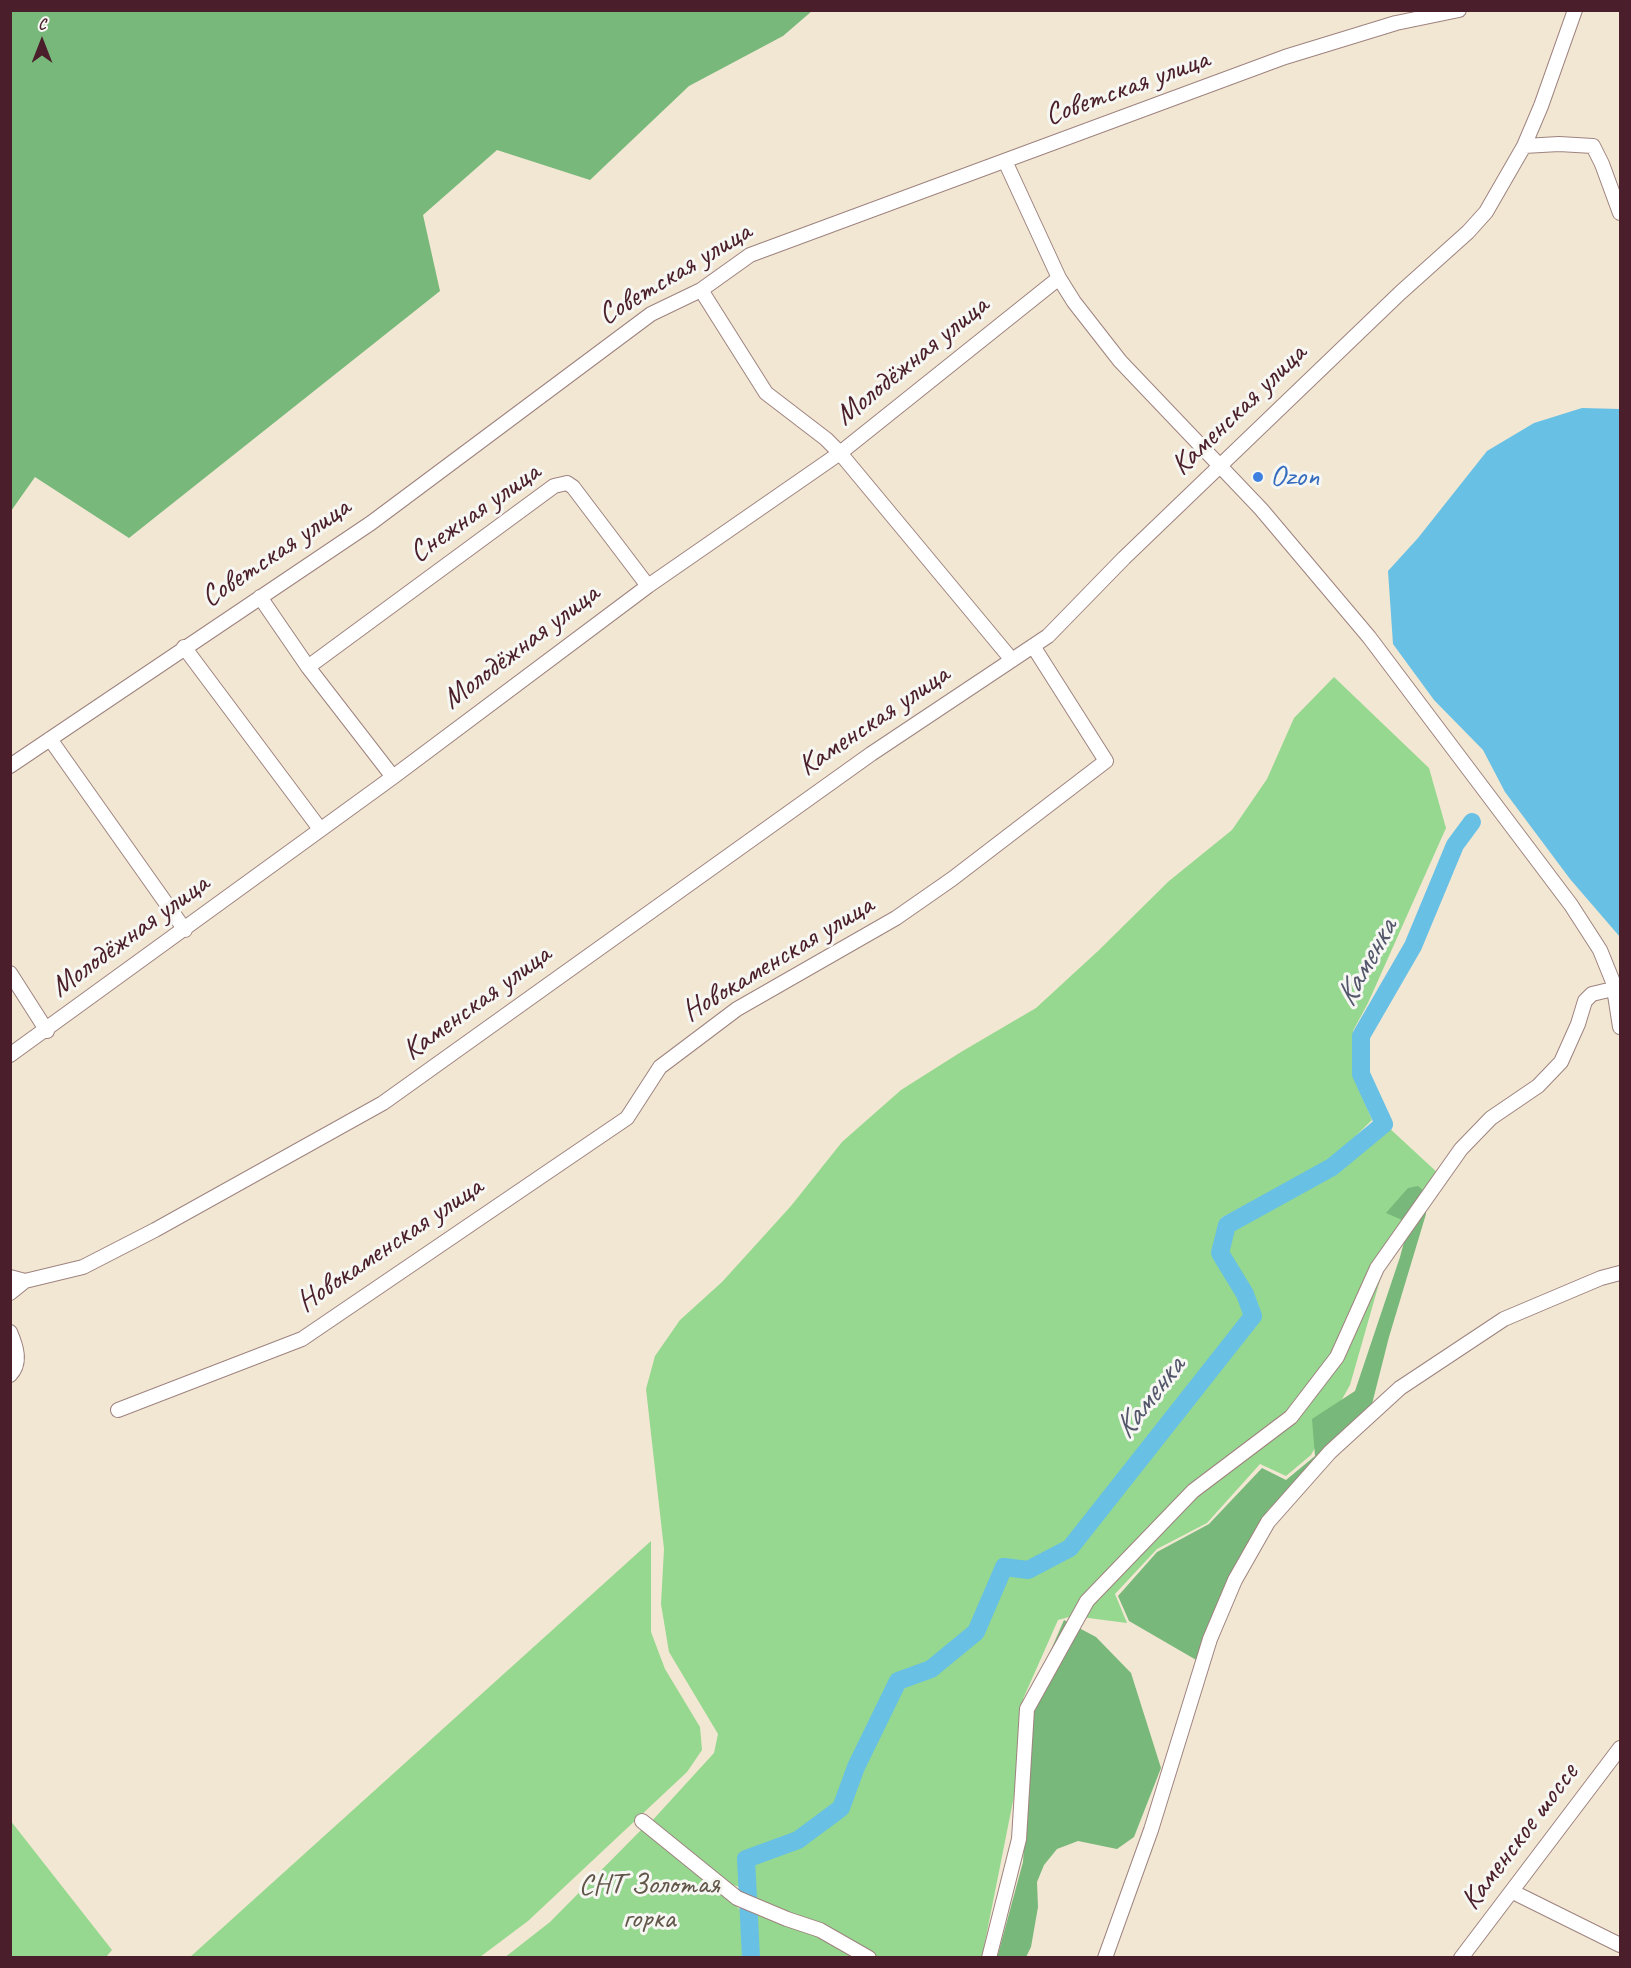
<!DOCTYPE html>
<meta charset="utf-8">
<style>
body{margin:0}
#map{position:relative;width:1631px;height:1968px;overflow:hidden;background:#f2e7d3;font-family:Caveat,sans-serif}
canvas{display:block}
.frame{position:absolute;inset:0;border:12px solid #4a1f2b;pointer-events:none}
.north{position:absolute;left:12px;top:12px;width:60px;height:60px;-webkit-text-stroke:4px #f6f6f2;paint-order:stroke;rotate:0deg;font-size:16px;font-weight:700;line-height:24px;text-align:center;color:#4a1f2b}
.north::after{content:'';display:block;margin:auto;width:21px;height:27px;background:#4a1f2b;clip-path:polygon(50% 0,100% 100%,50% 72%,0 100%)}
</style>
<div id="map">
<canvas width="1631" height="1968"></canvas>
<div class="frame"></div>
<div class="north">С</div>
</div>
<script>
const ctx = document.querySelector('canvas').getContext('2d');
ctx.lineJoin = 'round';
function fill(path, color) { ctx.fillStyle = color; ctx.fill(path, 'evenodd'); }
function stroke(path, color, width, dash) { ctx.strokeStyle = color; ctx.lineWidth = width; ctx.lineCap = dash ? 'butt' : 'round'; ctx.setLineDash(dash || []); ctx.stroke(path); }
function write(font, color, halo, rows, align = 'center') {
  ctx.font = font + ' Caveat,sans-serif'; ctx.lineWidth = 6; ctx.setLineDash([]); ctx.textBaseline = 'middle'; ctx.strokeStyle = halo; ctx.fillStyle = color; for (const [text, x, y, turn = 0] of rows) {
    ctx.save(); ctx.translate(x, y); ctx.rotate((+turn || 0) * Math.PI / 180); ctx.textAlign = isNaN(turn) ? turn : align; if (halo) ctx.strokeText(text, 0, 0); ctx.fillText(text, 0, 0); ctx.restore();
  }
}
fill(new Path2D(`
 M1334 677 1429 768 1446 828 1368 1003 1353 1031 1354 1077 1372 1120 1329 1162 1221 1218 1213 1255 1240 1297 1247 1315 1067 1544 1028 1563H1000L974 1629 929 1666 896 1677 853 1766 839 1806 795 1836 743 1856V1888L726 1883 650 1823 714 1753 718 1734 669 1652 661 1604 664 1549 646 1389 655 1356 680 1320 722 1282 791 1206 842 1142 901 1090 961 1052 1036 1008 1098 951 1169 881 1232 830 1267 779 1294 718Z
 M1387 1126 1440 1175 1394 1231 1350 1385 1311 1455 1286 1476 1260 1464 1207 1523 1157 1549 1115 1594 1127 1623 1073 1616 1058 1620 1023 1699 1015 1791 982 1957H754L748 1861 797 1843 846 1813 860 1769 902 1686 936 1673 978 1637 1006 1573 1029 1574 1071 1553 1257 1319 1252 1294 1227 1253 1233 1228 1339 1170Z
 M651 1541V1632L665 1669 700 1727 702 1750 687 1772 528 1921 480 1957 189 1958Z
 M10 1820 112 1950 106 1957H11Z
 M643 1828 719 1888 741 1911 745 1957 504 1958 550 1922Z`), '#96d88f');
fill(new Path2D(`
 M11 10H812V11L783 36 689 86 590 180 497 150 423 215 440 291 129 538 35 477 11 511Z
 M1418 1186 1425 1192 1426 1214 1389 1337 1372 1404 1326 1455 1268 1510 1227 1588 1198 1661 1129 1621 1118 1596 1157 1552 1209 1524 1262 1468 1286 1480 1315 1456 1312 1419 1355 1391 1400 1257 1409 1223 1386 1213 1408 1188Z
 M1064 1620 1096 1637 1131 1673 1161 1768 1134 1837 1117 1849 1078 1841 1057 1849 1044 1865 1037 1882 1038 1907 1031 1947 1026 1957 997 1958 1023 1862 1029 1770 1030 1698Z`), '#78b87a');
fill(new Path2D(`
 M1582 408 1620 409V937L1570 879 1505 792 1483 750 1434 700 1393 644 1388 571 1418 538 1487 451 1534 423Z`), '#68c0e5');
stroke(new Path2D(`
 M751 1958 746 1859 798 1840 841 1808 856 1767 898 1681 931 1669 976 1632 1004 1567 1028 1570 1070 1548 1253 1316 1245 1294 1220 1253 1227 1225 1332 1167 1384 1124 1361 1074V1036L1413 946 1455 845 1472 822`), '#68c0e5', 18);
const minor = new Path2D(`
 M1524 146 1559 144 1593 146 1602 164 1620 213
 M1005 161 1059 278 1074 302 1120 361 1261 509 1369 637 1571 905 1600 950 1613 982 1620 1027
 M701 290 766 393 826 439 840 453 1012 660
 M260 597 308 667 393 777
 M184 647 320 829
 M308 667 554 486 567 483 573 487 648 586
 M50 739 185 930
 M10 766 371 523 651 314 701 290 750 255 1285 57 1396 23 1459 10
 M10 973 47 1031
 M10 1055 393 777 648 586 840 453 1059 278
 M10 1277 25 1281 83 1267 155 1230 383 1103 871 754 1048 636 1124 558 1400 293 1468 232 1486 212 1524 146 1541 106 1575 10
 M10 1293 25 1281
 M10 1332C16 1346 22 1363 10 1375
 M118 1410 302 1339 627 1118 660 1067 737 1009 896 918 952 879 1106 761 1033 646
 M642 1821 737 1898 787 1919 820 1930 869 1958
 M1513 1892 1620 1945
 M989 1958 1019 1839 1027 1709 1087 1601 1193 1491 1291 1417 1337 1357 1377 1268 1461 1149 1491 1118 1538 1086 1561 1062 1578 1024 1585 1001 1592 994 1613 989
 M1105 1958 1151 1830 1210 1639 1235 1580 1268 1522 1330 1452 1400 1388 1504 1319 1601 1278 1620 1273
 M1461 1958 1620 1748`);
stroke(minor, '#9e837f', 16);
stroke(minor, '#fff', 14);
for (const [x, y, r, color] of [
 [1258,477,6,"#3f7fe0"]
]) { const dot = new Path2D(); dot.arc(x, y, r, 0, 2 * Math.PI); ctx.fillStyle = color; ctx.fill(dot); stroke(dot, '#f6f6f2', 2); }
write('30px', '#4a1f2b', '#f6f6f2', [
 ["Советская улица",1127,88,-20],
 ["Советская улица",675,274,-31],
 ["Молодёжная улица",912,361,-39],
 ["Каменская улица",1239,410,-44],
 ["Снежная улица",475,513,-35],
 ["Советская улица",276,553,-34],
 ["Молодёжная улица",521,647,-37],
 ["Каменская улица",874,721,-34],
 ["Молодёжная улица",130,936,-36],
 ["Новокаменская улица",778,959,-31],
 ["Каменская улица",477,1003,-36],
 ["Новокаменская улица",390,1245,-34],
 ["Каменское шоссе",1520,1837,-53]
]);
write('30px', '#366cbe', '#f6f6f2', [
 ["Ozon",1270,477]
], 'left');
write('30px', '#615649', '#f6f6f2', [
 ["СНТ Золотая",649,1885],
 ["горка",649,1919]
]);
write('italic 32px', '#54576c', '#f6f6f2', [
 ["Каменка",1367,963,-61],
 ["Каменка",1150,1398,-52]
]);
</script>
